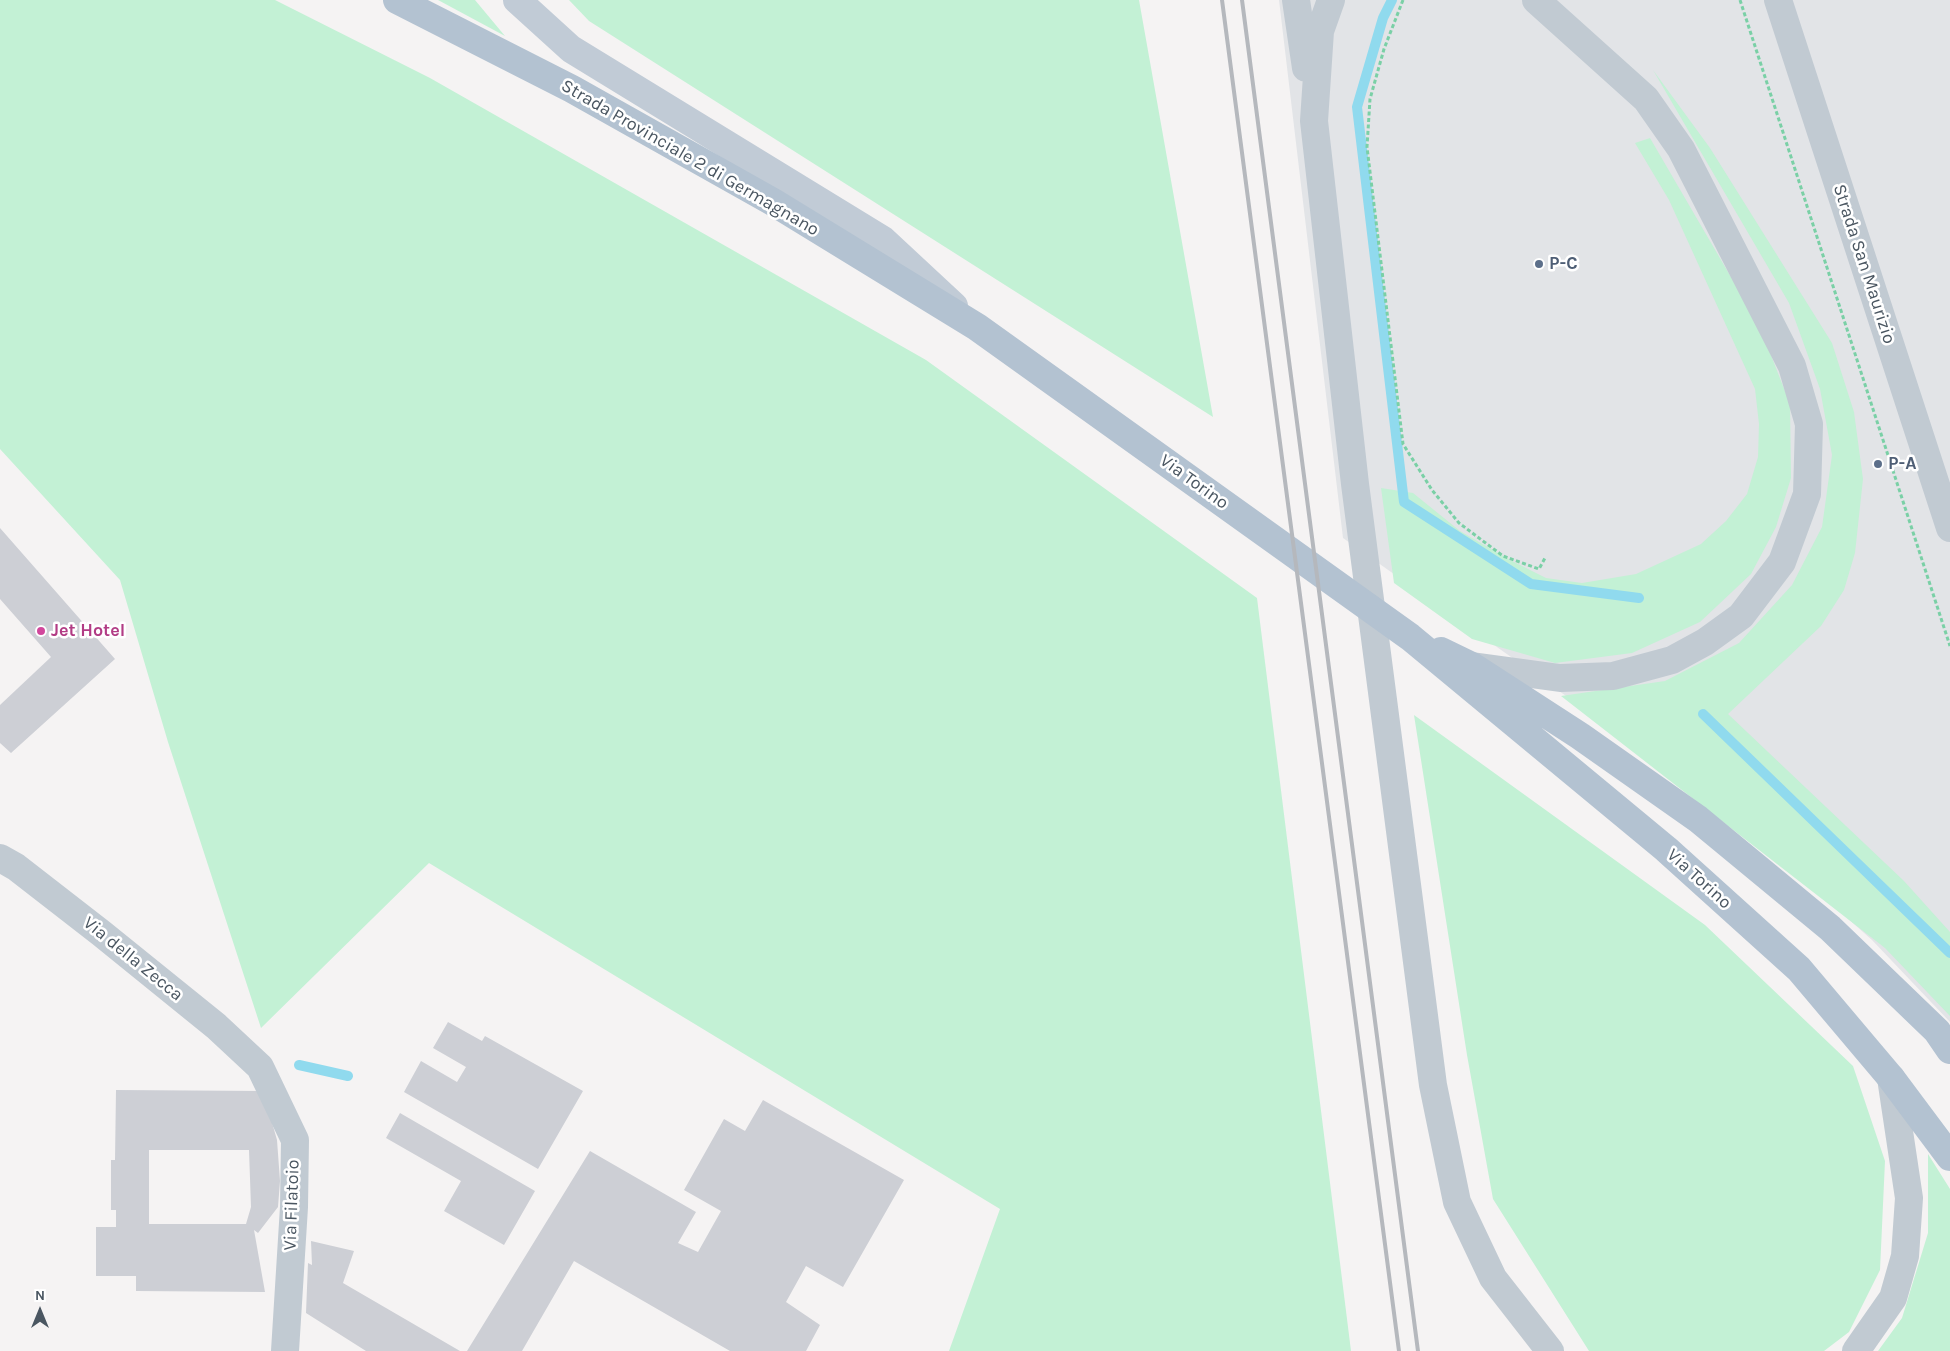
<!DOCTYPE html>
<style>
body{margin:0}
#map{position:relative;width:1950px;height:1351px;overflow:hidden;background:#f5f3f3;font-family:Karla,sans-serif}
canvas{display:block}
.north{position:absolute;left:15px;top:1286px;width:50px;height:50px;-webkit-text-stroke:4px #fff;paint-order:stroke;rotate:0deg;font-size:14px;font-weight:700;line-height:20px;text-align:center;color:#4a5661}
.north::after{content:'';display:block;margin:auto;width:18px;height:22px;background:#4a5661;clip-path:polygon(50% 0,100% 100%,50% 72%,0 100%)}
</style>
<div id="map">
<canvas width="1950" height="1351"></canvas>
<div class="north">N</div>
</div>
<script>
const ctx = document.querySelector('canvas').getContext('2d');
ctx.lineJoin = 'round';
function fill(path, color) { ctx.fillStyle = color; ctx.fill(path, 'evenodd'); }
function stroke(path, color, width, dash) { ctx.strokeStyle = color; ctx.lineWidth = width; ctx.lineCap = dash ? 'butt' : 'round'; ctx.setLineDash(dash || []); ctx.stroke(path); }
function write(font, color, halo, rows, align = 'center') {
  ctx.font = font + ' Karla,sans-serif'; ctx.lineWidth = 5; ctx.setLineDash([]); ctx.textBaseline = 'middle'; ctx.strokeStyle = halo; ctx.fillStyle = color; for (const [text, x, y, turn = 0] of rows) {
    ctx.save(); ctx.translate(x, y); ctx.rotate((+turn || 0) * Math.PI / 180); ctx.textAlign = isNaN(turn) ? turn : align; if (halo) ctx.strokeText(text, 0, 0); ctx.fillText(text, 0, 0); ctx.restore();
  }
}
fill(new Path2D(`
 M1279 0H1950V1022L1872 940 1765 845 1648 754 1343 538Z`), '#e2e4e7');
fill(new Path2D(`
 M0 0H275L430 78 926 360 1257 598 1351 1351H949L1000 1209 429 863 261 1028 168 742 120 580 0 449Z
 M438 0H475L505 36Z
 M569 0H1139L1213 417 589 21Z
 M1653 70 1710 148 1832 343 1854 412 1863 479 1855 553 1844 590 1821 626 1728 714 1904 881 1950 932V1016L1885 948 1561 696 1665 681 1739 643 1792 585 1822 527 1832 455 1820 389 1789 303Z
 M1650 138 1760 327 1790 404 1791 478 1776 527 1751 574 1700 622 1632 653 1555 663 1472 639 1394 583 1381 488 1413 493 1460 531 1512 561 1546 578 1582 583 1636 574 1701 544 1726 521 1747 494 1758 457 1759 424 1755 389 1669 200 1635 143Z
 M1414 715 1705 925 1853 1066 1885 1161 1880 1270 1849 1332 1824 1351H1589L1493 1199 1467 1055Z
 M1928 1154 1950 1189V1351H1878L1902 1318 1928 1233Z`), '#c3f1d5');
stroke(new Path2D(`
 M1392 0 1383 18 1357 107 1404 502 1531 584 1639 598
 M1703 714 1950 953
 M299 1065 348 1076`), '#90daee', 10);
fill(new Path2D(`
 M0 528 115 659 11 753 0 743V705L51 657 0 599Z
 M448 1022 482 1041 485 1036 583 1091 538 1169 404 1092 421 1061 457 1082 466 1067 433 1048Z
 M116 1090 263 1091 277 1140 280 1181 278 1207 258 1233 254 1230 265 1292 136 1291V1276H96V1227H116V1210H111V1160H115ZM149 1150H249L251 1207 246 1224H149Z
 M763 1100 904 1180 843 1287 806 1266 786 1302 820 1325 806 1351H730L574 1261 522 1351H467L590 1151 696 1212 678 1243 698 1252 721 1211 684 1190 724 1119 745 1131Z
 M400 1113 535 1191 504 1245 444 1211 461 1181 386 1138Z
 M311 1241 354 1251 343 1283 460 1351H366L306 1313 308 1263 312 1265Z`), '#cdcfd5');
stroke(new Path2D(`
 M1403 0 1384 49 1370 99 1367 147 1403 444 1432 490 1459 523 1503 556 1539 569 1545 558
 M1740 0 1950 646`), '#7ad0a6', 3, [4, 2.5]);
stroke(new Path2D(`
 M1296 0 1306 68
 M1331 0 1320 31 1314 121 1355 484 1433 1085 1457 1202 1493 1278 1550 1351
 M1778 0 1950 528
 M1472 666 1560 678 1613 676 1672 660 1705 642 1741 616 1782 562 1807 494 1809 424 1792 366 1681 149 1646 99 1536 0
 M0 858 16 867 101 933 216 1026 260 1067 295 1140 294 1207 285 1351
 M1856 1351 1893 1298 1905 1256 1909 1198 1891 1078`), '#c1cad2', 28);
stroke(new Path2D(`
 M517 0 571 49 883 240 954 306`), '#c1cbd6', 28);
stroke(new Path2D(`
 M397 0 572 89 773 202 977 327 1410 637 1666 849 1799 969 1891 1078 1950 1157
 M1441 651 1472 666 1580 736 1698 819 1830 928 1937 1031 1950 1050`), '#b3c2d1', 28);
stroke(new Path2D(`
 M1222 0 1399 1351
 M1242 0 1418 1351`), '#b5b8bd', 4);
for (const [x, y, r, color] of [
 [1539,264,5,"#5c6f8a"],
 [1878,464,5,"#5c6f8a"],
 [41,631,5,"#d1479c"]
]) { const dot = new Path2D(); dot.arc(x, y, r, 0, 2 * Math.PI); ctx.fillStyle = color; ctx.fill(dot); stroke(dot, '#fff', 2); }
write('18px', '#4a5661', '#fff', [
 ["Strada Provinciale 2 di Germagnano",690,158,30],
 ["Strada San Maurizio",1864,264,72],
 ["Via Torino",1194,482,36],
 ["Via Torino",1699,879,42],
 ["Via della Zecca",133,959,39],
 ["Via Filatoio",292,1205,-88]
]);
write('bold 18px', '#4e5e75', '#fff', [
 ["P-C",1549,264],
 ["P-A",1888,464]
], 'left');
write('bold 18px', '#b23c85', '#fff', [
 ["Jet Hotel",51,631]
], 'left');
</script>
